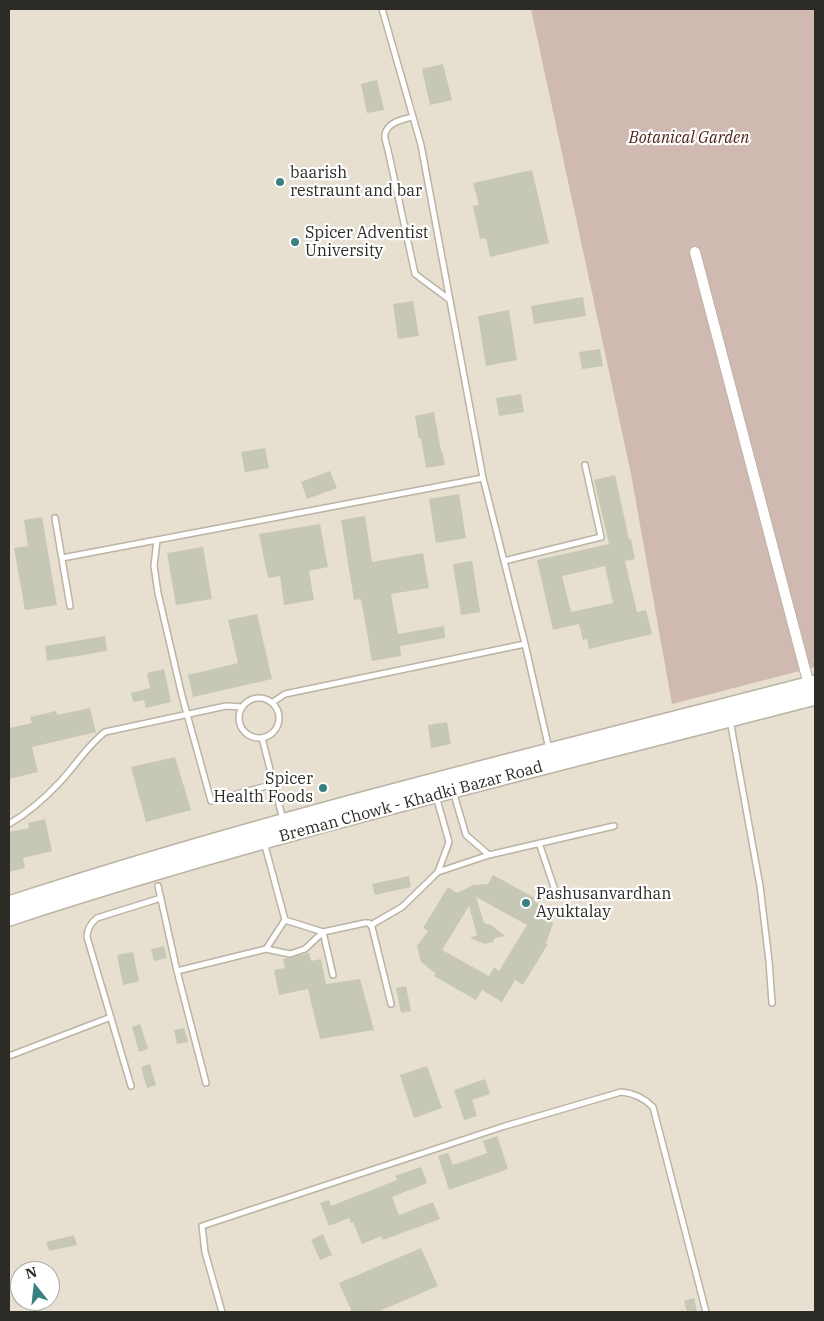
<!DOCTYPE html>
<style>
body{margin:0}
#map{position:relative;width:824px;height:1321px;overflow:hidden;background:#e7dfd0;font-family:"IBM Plex Serif",serif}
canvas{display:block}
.frame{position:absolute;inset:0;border:10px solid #2d2b25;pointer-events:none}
.north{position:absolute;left:10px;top:1261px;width:50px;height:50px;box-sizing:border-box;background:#fff;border:1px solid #abaaa8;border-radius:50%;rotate:344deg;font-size:14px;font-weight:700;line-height:20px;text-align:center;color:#2d2b25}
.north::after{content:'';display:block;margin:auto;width:18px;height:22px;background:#398180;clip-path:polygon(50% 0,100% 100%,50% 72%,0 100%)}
</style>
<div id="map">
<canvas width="824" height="1321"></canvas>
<div class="frame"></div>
<div class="north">N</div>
</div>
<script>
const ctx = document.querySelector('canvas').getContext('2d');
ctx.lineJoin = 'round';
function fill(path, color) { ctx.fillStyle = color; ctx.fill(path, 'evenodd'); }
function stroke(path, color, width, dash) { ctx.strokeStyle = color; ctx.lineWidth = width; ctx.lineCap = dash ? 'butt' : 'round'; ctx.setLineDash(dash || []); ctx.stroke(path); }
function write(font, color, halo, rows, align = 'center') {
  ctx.font = font + ' "IBM Plex Serif",serif'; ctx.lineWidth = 4.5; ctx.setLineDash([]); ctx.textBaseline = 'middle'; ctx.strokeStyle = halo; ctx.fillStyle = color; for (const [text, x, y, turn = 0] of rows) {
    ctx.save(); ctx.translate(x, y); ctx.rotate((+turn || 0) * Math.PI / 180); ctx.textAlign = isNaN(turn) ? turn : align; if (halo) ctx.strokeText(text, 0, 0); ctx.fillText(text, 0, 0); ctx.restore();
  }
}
fill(new Path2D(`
 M531 9H815V667L672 704 631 474Z`), '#d0b9b0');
fill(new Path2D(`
 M443 64 452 100 430 105 422 69Z
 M377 80 384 110 367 113 361 84Z
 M532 170 549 243 490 257 486 238 480 239 473 206 479 205 473 183Z
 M583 297 586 316 534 324 531 306Z
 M413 301 419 336 398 339 393 304Z
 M509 310 517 360 486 366 478 316Z
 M600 349 603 366 582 369 579 352Z
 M521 394 524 412 499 416 496 398Z
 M434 412 441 451H442L445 465 426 468 421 438 419 439 415 416Z
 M265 448 269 468 245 472 241 452Z
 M330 471 337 488 307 499 301 482Z
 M615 475 629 539H631L635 559 625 561 637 612 646 610 652 634 589 649 587 639 583 640 579 624 553 630 537 560 609 544 594 480ZM605 566 613 603 571 612 562 576Z
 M459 494 466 538 436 543 429 499Z
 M365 516 372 562 423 553 429 588 391 594 398 634 444 626 445 638 400 646 401 656 372 661 361 599 354 600 341 520Z
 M42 517 57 605 25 610 14 548 28 546 24 520Z
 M320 524 328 567 309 571 314 600 284 605 280 576 268 578 259 534Z
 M203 547 212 599 176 605 167 553Z
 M472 561 480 612 461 615 453 564Z
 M257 614 272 679 193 697 188 675 238 663 228 620Z
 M105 636 107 651 47 661 45 646Z
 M164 669 171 702 146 708 144 700 133 702 131 693 150 688 147 673Z
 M90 708 96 732 32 747 38 772 9 779V728L32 723 30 717 56 711 57 715Z
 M447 722 451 744 431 748 428 725Z
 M175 757 191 810 146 822 131 767Z
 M45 819 52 851 23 858 25 868 9 872V832L29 828 28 823Z
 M493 875 535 898 533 900 549 911 553 923 546 944H548L523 985 515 980 502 1002 482 990 476 1000 434 976 435 973 421 962 417 946 428 931 423 928 448 887 457 893 473 885 488 884ZM476 897 527 925 499 971 494 967 489 976 442 950 469 906 477 935 470 938 485 944 493 942 495 938 505 936 491 925 484 923Z
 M409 876 411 887 375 895 372 884Z
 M164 946 167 958 154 961 151 949Z
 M133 952 139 981 123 985 117 955Z
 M309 953 311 961 321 959 326 984 360 979 374 1030 320 1039 308 989 279 995 274 970 285 968 283 959Z
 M406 986 411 1011 401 1013 396 988Z
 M140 1024 148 1049 139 1052 132 1027Z
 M184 1028 188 1042 177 1044 174 1030Z
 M150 1064 156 1085 147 1088 141 1067Z
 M427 1066 442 1108 414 1118 400 1075Z
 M485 1079 490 1094 472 1100 477 1116 464 1120 454 1090Z
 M497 1136 508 1169 449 1190 438 1156 448 1153 453 1165 487 1153 483 1141Z
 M421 1167 427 1183 392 1197 399 1215 433 1202 440 1219 383 1240 381 1236 362 1244 353 1222 351 1223 349 1218 329 1226 320 1203 329 1200 331 1206 397 1180 395 1176Z
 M323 1234 332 1255 320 1260 311 1240Z
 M74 1235 77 1245 49 1251 46 1242Z
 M421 1248 438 1286 377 1312H352L339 1283Z
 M694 1298 697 1312H687L684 1301Z`), '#c7c7b6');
const lane = new Path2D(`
 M382 9 421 145 483 478 525 644 549 749
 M413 117C403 119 388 122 385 134 384 138 387 146 388 150L415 274 450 300
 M55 518 70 606
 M157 540 154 566 158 593 182 696 211 801 274 784
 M62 558 483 478
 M504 561 601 537 585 465
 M239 718a20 20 0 1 1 40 0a20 20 0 1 1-40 0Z
 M273 702 285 694 525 644
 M730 720 760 886 769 961 772 1003
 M262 738 283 820
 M9 824C28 813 45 798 60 782 75 766 87 746 105 732L226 706 242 707
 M539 843 557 896
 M489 855 614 826
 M438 872 489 855 466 835 453 791
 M158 886 177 971 206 1083
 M285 920 323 932 365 923H369L372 927 391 1004
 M371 925 402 907 438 872 449 842 436 796
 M266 949 290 954 305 949 323 932 333 975
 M177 971 266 949 285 920 264 842
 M9 1056 111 1017
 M131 1086 87 937C87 929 91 923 97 918L161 898
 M222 1312 205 1252 202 1226 505 1126 621 1092C634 1093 644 1098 653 1107L706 1312`);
const street = new Path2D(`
 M695 252 809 685`);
const primary = new Path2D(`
 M9 904C274 817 546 753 815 683
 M9 918C274 831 546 767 815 697`);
stroke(lane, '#bbb3a4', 8);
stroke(street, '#bbb3a4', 12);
stroke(primary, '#bbb3a4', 18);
stroke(lane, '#fff', 5);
stroke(street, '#fff', 10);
stroke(primary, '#fff', 15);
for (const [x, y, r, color] of [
 [280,182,5,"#398180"],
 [295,242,5,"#398180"],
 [323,788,5,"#398180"],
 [526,903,5,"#398180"]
]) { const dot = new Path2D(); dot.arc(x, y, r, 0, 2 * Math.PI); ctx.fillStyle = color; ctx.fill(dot); stroke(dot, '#fff', 2); }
write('italic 16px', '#502210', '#fff', [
 ["Botanical Garden",689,138]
]);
write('16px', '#2d2b25', '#fff', [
 ["baarish",290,173],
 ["restraunt and bar",290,191],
 ["Spicer Adventist",305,233],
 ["University",305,251],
 ["Spicer",313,779,"right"],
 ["Health Foods",313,797,"right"],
 ["Pashusanvardhan",536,894],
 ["Ayuktalay",536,912]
], 'left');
write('16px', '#2d2b25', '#fff', [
 ["Breman Chowk - Khadki Bazar Road",411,802,-15]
]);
</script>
